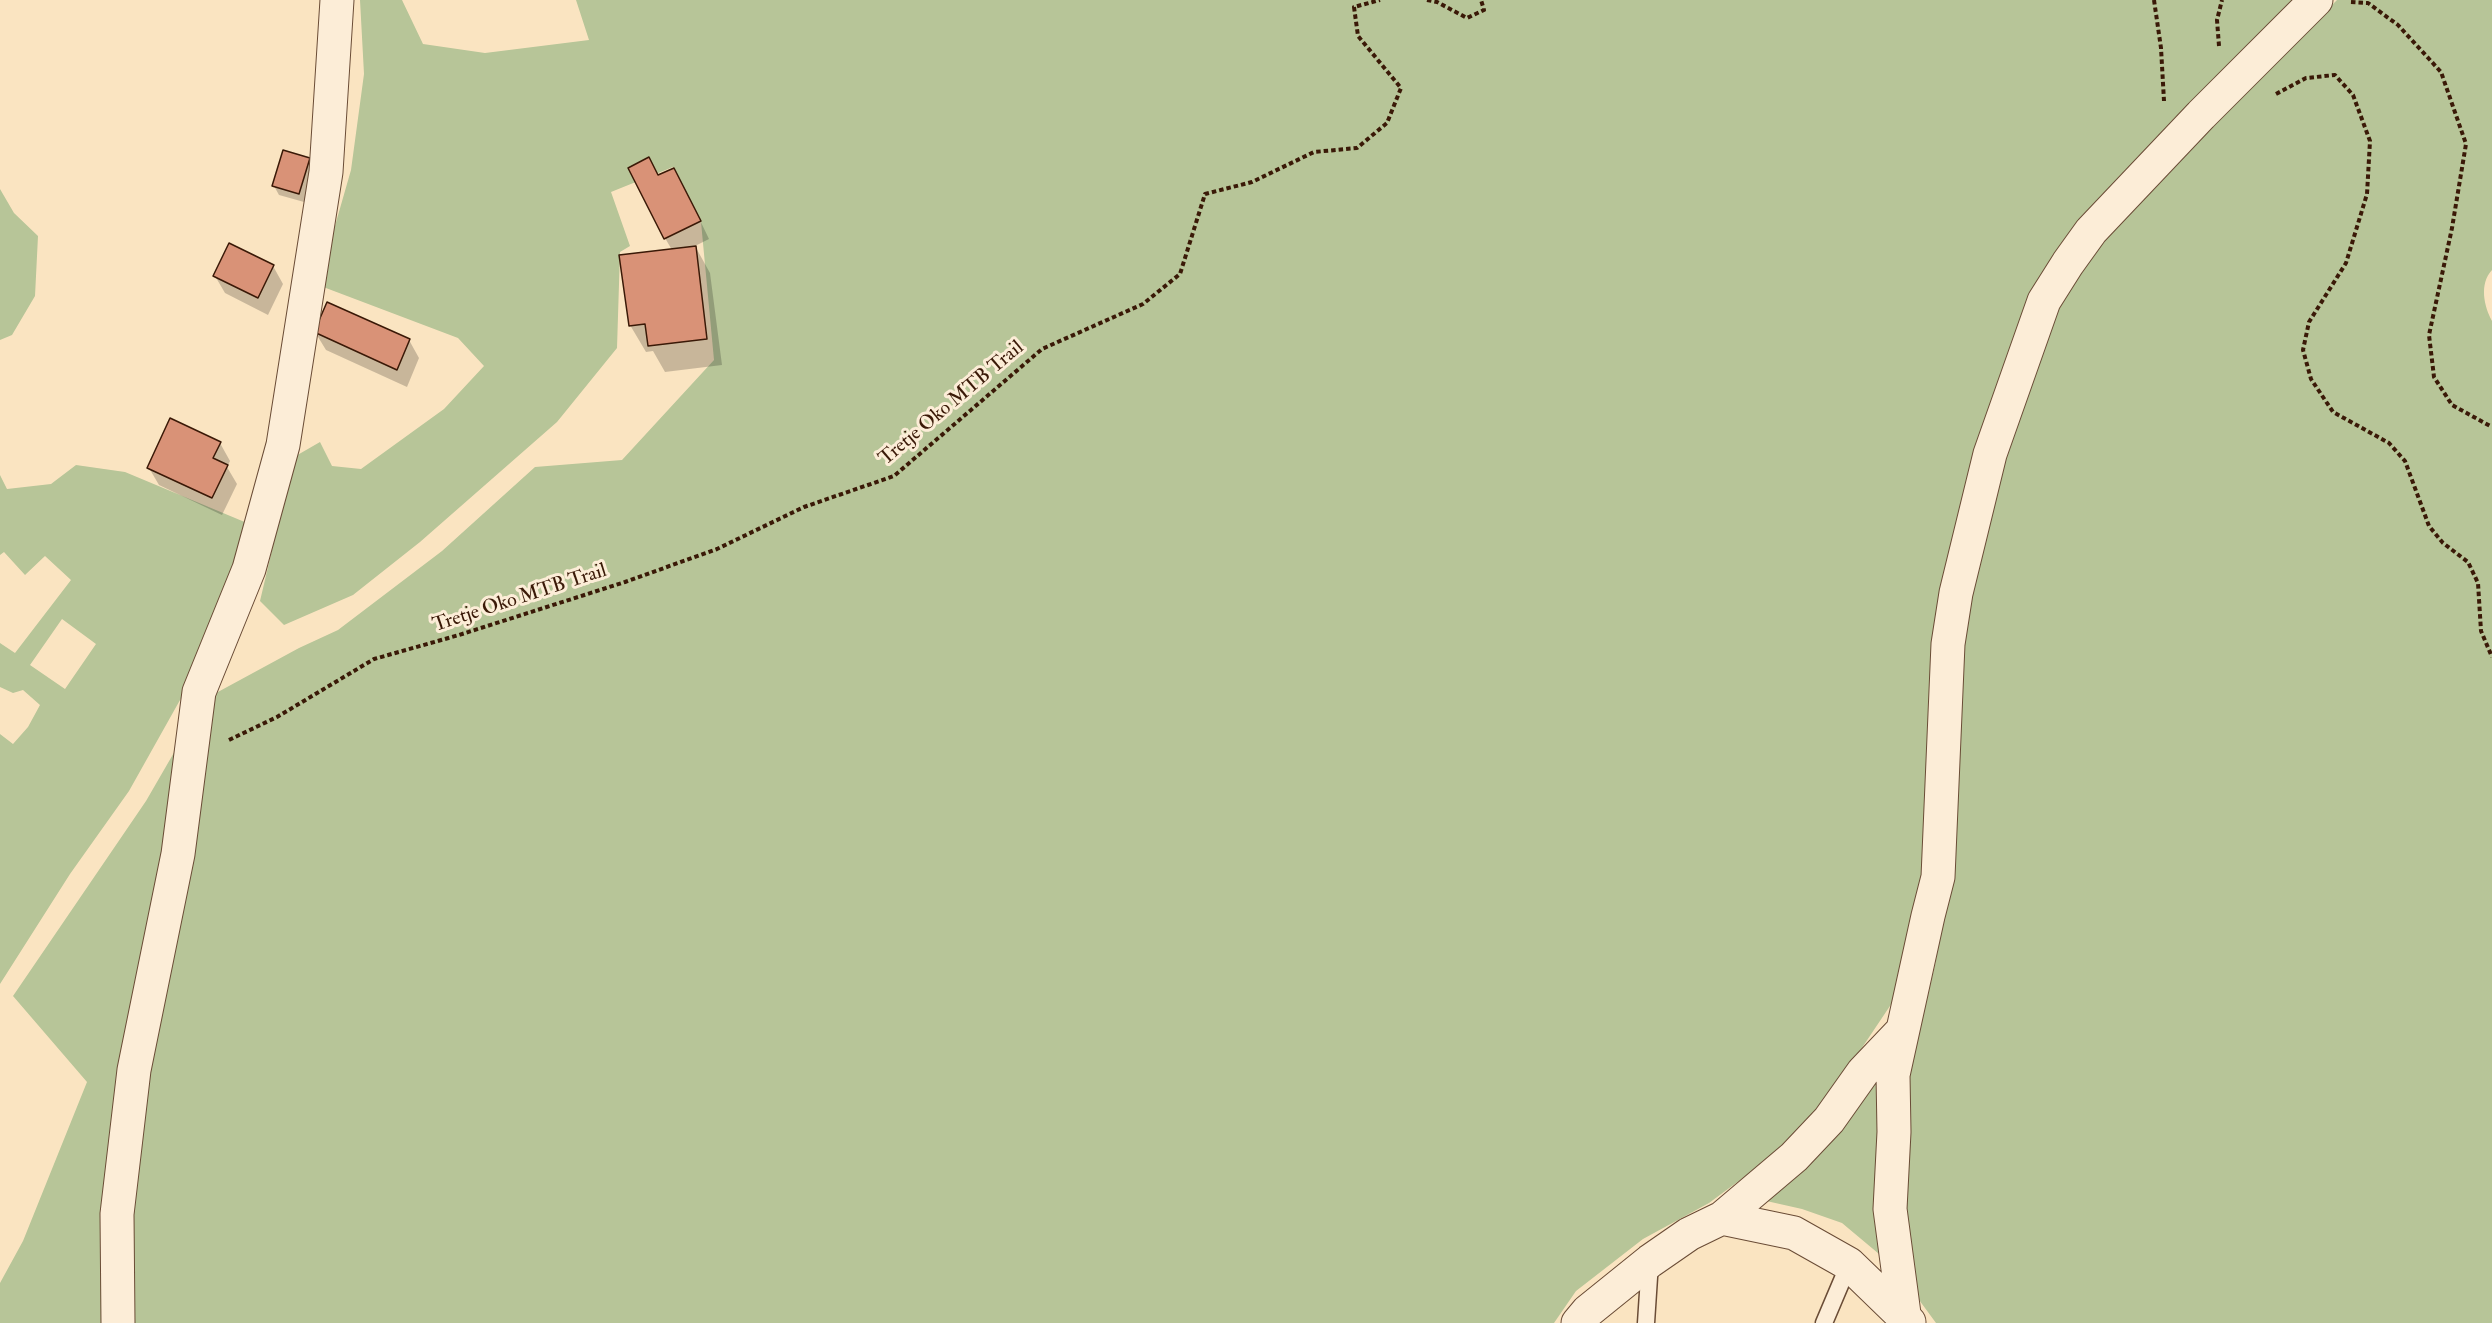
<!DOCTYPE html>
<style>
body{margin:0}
canvas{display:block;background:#fae4c1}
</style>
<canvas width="2492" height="1323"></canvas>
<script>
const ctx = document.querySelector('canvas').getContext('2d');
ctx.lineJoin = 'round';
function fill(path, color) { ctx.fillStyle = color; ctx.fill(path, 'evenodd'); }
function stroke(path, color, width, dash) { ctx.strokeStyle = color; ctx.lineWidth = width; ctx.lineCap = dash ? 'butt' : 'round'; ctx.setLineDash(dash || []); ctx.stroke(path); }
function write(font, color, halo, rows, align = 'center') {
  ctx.font = font + ' "IM FELL Double Pica",serif'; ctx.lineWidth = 6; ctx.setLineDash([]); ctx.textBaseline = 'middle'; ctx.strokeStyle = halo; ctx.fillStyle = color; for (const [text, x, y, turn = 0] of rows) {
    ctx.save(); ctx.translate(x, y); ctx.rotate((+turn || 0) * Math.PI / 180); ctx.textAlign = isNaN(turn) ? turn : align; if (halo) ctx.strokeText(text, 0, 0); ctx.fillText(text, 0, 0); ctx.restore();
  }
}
fill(new Path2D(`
 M360 0H402L423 44 485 53 589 40 576 0H2296L2084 217 1980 447 1934 629 1926 824 1919 903 1896 997 1837 1085 1786 1146 1709 1203 1643 1239 1576 1291 1554 1323H0V1283L23 1241 87 1082 13 996 146 801 205 699 299 648 338 630 442 551 535 467 622 460 714 360 701 222 673 167 611 192 630 246 620 252 617 348 557 422 420 542 353 595 284 625 260 601 294 457 320 442 332 466 361 469 444 409 484 366 458 338 318 285 351 170 364 74Z
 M2337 0H2492V270C2479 284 2484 306 2492 321V1323H1936L1914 1293 1903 1237 1905 1095 1935 965 1953 869 1958 700 1972 587 2007 447 2045 333 2082 266 2157 181Z
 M0 189 14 213 38 236 35 296 12 335 0 340Z
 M76 465 125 472 247 523 227 593 189 684 129 791 70 874 0 984V734L13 744 28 727 40 705 23 690 13 693 0 687V643L15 653 71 580 45 556 25 575 4 552 0 555V475L7 489 51 484ZM62 619 96 644 65 689 30 665Z
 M1876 1079 1886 1124 1885 1259 1842 1223 1802 1209 1762 1200Z`), '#b7c598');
fill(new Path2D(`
 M309 159 314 167 304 202 279 195 274 186Z
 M659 177 684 187 709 239 695 246 710 273 722 365 665 372 653 351 646 352 630 325 672 250 665 238Z
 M273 266 283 284 268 315 225 293 215 276Z
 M315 332 409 340 419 358 407 387 326 350Z
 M220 443 230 461 227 467 237 484 222 515 159 485 149 468Z`), '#0003');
const building = new Path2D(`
 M283 150 310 158 299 194 272 186Z
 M649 157 658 175 674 168 701 221 664 239 628 168Z
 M229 243 274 265 258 298 213 276Z
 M696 246 707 339 648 346 645 324 629 326 619 255Z
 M327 302 410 339 397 370 314 332Z
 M170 418 221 442 213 458 228 465 212 498 147 468Z`);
fill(building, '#d99277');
stroke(building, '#3a1907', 1.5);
const lane = new Path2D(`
 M1646 1323 1650 1262
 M1824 1323 1849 1264`);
const street = new Path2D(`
 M1722 1218 1794 1157 1829 1120 1863 1072 1902 1031
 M1904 1314 1890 1209 1894 1132 1893 1075 1928 916 1938 877 1948 644 1956 593 1990 454 2044 301 2068 263 2091 231 2201 115 2316 0
 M118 1323 117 1214 134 1070 178 854 199 692 249 569 283 445 326 172 337 0
 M1578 1323 1588 1311 1650 1261 1689 1234 1722 1218 1794 1233 1849 1264 1909 1322`);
stroke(lane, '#6a4c36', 19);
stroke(street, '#6a4c36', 35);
stroke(new Path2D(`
 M1427 0 1437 2 1467 18 1484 10 1481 0
 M2154 0 2161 48 2164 101
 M2351 2 2368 3 2398 25 2441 72 2466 144 2452 228 2429 335 2434 377 2452 405 2492 427
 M2219 46 2217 20 2222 0
 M2276 94 2306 78 2335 75 2353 95 2370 141 2367 194 2346 263 2309 322 2303 350 2311 379 2333 412 2389 443 2405 461 2429 526 2443 543 2468 562 2478 583 2481 631 2492 657
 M229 740 277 717 374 659 459 635 625 582 717 549 804 507 894 476 1042 349 1143 304 1180 274 1205 194 1252 182 1314 152 1357 148 1387 123 1401 88 1358 36 1354 7 1380 0`), '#3a1907', 4, [4.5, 3]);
stroke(lane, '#fcedd7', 16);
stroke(street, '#fcedd7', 33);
write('20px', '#3a1907', '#fcedd7', [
 ["Tretje Oko MTB Trail",952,404,-40],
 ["Tretje Oko MTB Trail",520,599,-18]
]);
</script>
